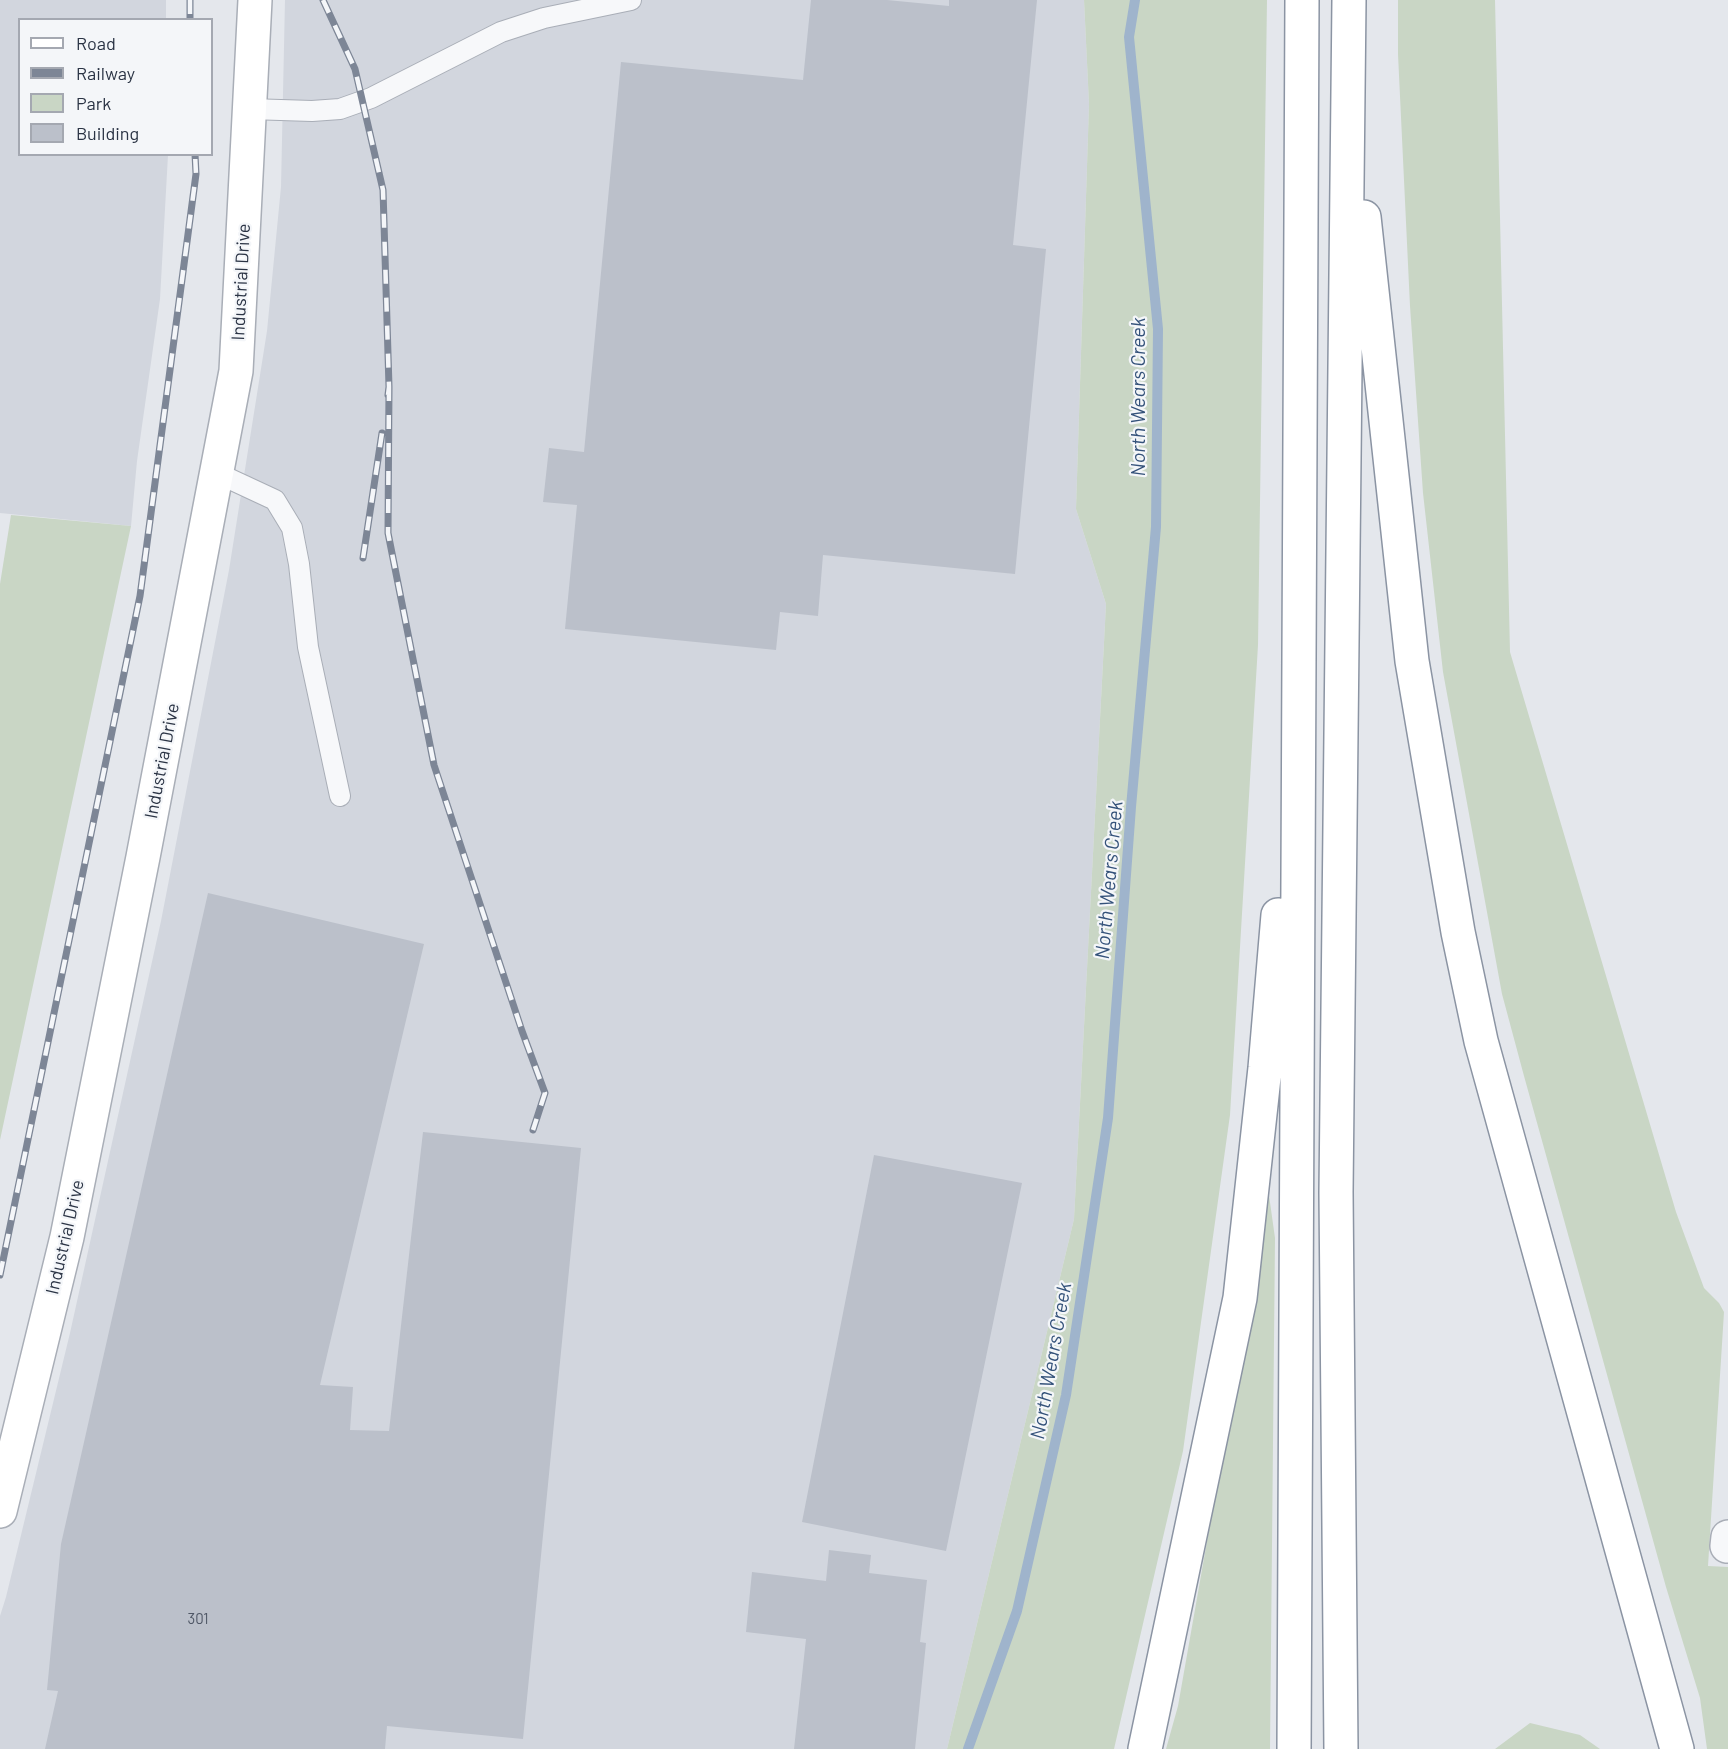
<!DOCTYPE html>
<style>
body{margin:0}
#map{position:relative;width:1728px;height:1749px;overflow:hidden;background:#e4e7ec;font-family:Barlow,sans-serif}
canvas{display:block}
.legend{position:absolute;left:18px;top:18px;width:195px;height:138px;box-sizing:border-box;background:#f4f6f9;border:2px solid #a4a8b1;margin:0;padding:8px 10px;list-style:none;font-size:18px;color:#2b3445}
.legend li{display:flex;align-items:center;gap:12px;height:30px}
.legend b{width:30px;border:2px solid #a4a8b1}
</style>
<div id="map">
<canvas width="1728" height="1749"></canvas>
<ul class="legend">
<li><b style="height:8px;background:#fff"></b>Road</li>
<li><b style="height:8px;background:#7d8696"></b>Railway</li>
<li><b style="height:16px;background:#c9d6c5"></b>Park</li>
<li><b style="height:16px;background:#bbc0ca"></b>Building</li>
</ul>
</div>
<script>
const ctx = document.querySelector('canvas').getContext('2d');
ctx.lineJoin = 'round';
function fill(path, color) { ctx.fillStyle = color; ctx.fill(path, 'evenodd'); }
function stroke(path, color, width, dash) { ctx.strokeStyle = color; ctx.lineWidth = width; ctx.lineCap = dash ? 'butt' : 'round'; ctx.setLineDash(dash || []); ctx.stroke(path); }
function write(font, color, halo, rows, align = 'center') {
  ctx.font = font + ' Barlow,sans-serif'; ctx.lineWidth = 4.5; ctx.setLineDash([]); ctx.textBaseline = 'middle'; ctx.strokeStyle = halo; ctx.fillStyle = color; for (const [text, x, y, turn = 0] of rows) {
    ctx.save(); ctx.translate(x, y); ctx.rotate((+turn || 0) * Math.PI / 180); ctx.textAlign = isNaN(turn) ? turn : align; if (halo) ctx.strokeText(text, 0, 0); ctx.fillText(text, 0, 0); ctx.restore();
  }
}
fill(new Path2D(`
 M0 0H166V19L20 20V154L168 155 160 299 137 461 131 526 0 513Z
 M285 0H1084L1089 104 1076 509 1106 604 1074 1219 947 1749H0V1616L6 1597 70 1333 161 921 229 570 267 331 281 187Z`), '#d2d6de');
fill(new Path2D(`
 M1084 0H1267L1258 645 1230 1115 1183 1451 1114 1749H947L1074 1219 1106 604 1076 509 1089 104Z
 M1398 0H1495L1510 652 1676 1212 1704 1288 1719 1303 1724 1312 1708 1566 1728 1567V1749H1707L1700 1698 1666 1587 1524 1076 1502 994 1443 672 1423 493 1410 306 1398 54Z
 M11 515 131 526 0 1140V584Z
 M1266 1174 1275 1238 1270 1749H1166L1178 1706 1243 1337Z
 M1530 1723 1580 1735 1600 1749H1495Z`), '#c9d6c5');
stroke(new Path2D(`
 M968 1749 1017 1611 1066 1395 1108 1118 1131 807 1156 527 1158 329 1129 37 1135 0`), '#9fb4cc', 10);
fill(new Path2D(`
 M811 0H887L949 6V0H1037L1013 245 1046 249 1015 574 823 555 818 616 780 612 776 650 565 629 577 505 543 502 549 448 584 452 621 62 803 80Z
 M208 893 424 944 320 1385 353 1387 350 1430 389 1431 423 1132 581 1148 523 1739 387 1726 385 1749H45L58 1691 47 1690 61 1544Z
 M874 1155 1022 1183 946 1551 802 1522Z
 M829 1550 871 1555 869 1573 927 1580 920 1642 926 1643 915 1749H794L806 1639 746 1632 752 1572 826 1581Z`), '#bbc0ca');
const service = new Path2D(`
 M249 109 312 111 340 109 371 98 501 32 544 18 631 0
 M217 473 275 500 292 528 299 564 308 647 340 796`);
const minor = new Path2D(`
 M1727 1546 1728 1537`);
const secondary = new Path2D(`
 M0 1511 67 1237 143 857 236 371 255 0`);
const motorway = new Path2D(`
 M1364 217 1412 661 1458 932 1481 1041 1677 1749
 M1145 1749 1240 1298 1265 1068 1278 915
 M1294 1749 1302 0
 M1341 1749 1336 1192 1349 0`);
stroke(service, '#a9aeb7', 22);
stroke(minor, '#a9aeb7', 36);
stroke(secondary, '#a9aeb7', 36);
stroke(motorway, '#8b94a3', 36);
stroke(service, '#f7f8fa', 20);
stroke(minor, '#f7f8fa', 33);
stroke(secondary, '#fff', 33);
stroke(motorway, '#fff', 33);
const rail = new Path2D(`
 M190 0V20
 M323 0 355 69 383 190 389 387 388 395
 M389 387 388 533 434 765 522 1031 545 1093 533 1130
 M363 558 382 433
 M0 1275 140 596 196 174 195 154`);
stroke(rail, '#7d8696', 7);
stroke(rail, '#f4f6f9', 4.5, [14]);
write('15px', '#4f5766', null, [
 ["301",198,1619]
]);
write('18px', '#2b3445', '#f4f6f9', [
 ["Industrial Drive",241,282,-87],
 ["Industrial Drive",162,761,-79],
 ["Industrial Drive",65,1237,-77]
]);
write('italic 20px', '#34527a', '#f4f6f9', [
 ["North Wears Creek",1138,397,-90],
 ["North Wears Creek",1109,880,-85],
 ["North Wears Creek",1051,1361,-80]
]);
</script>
